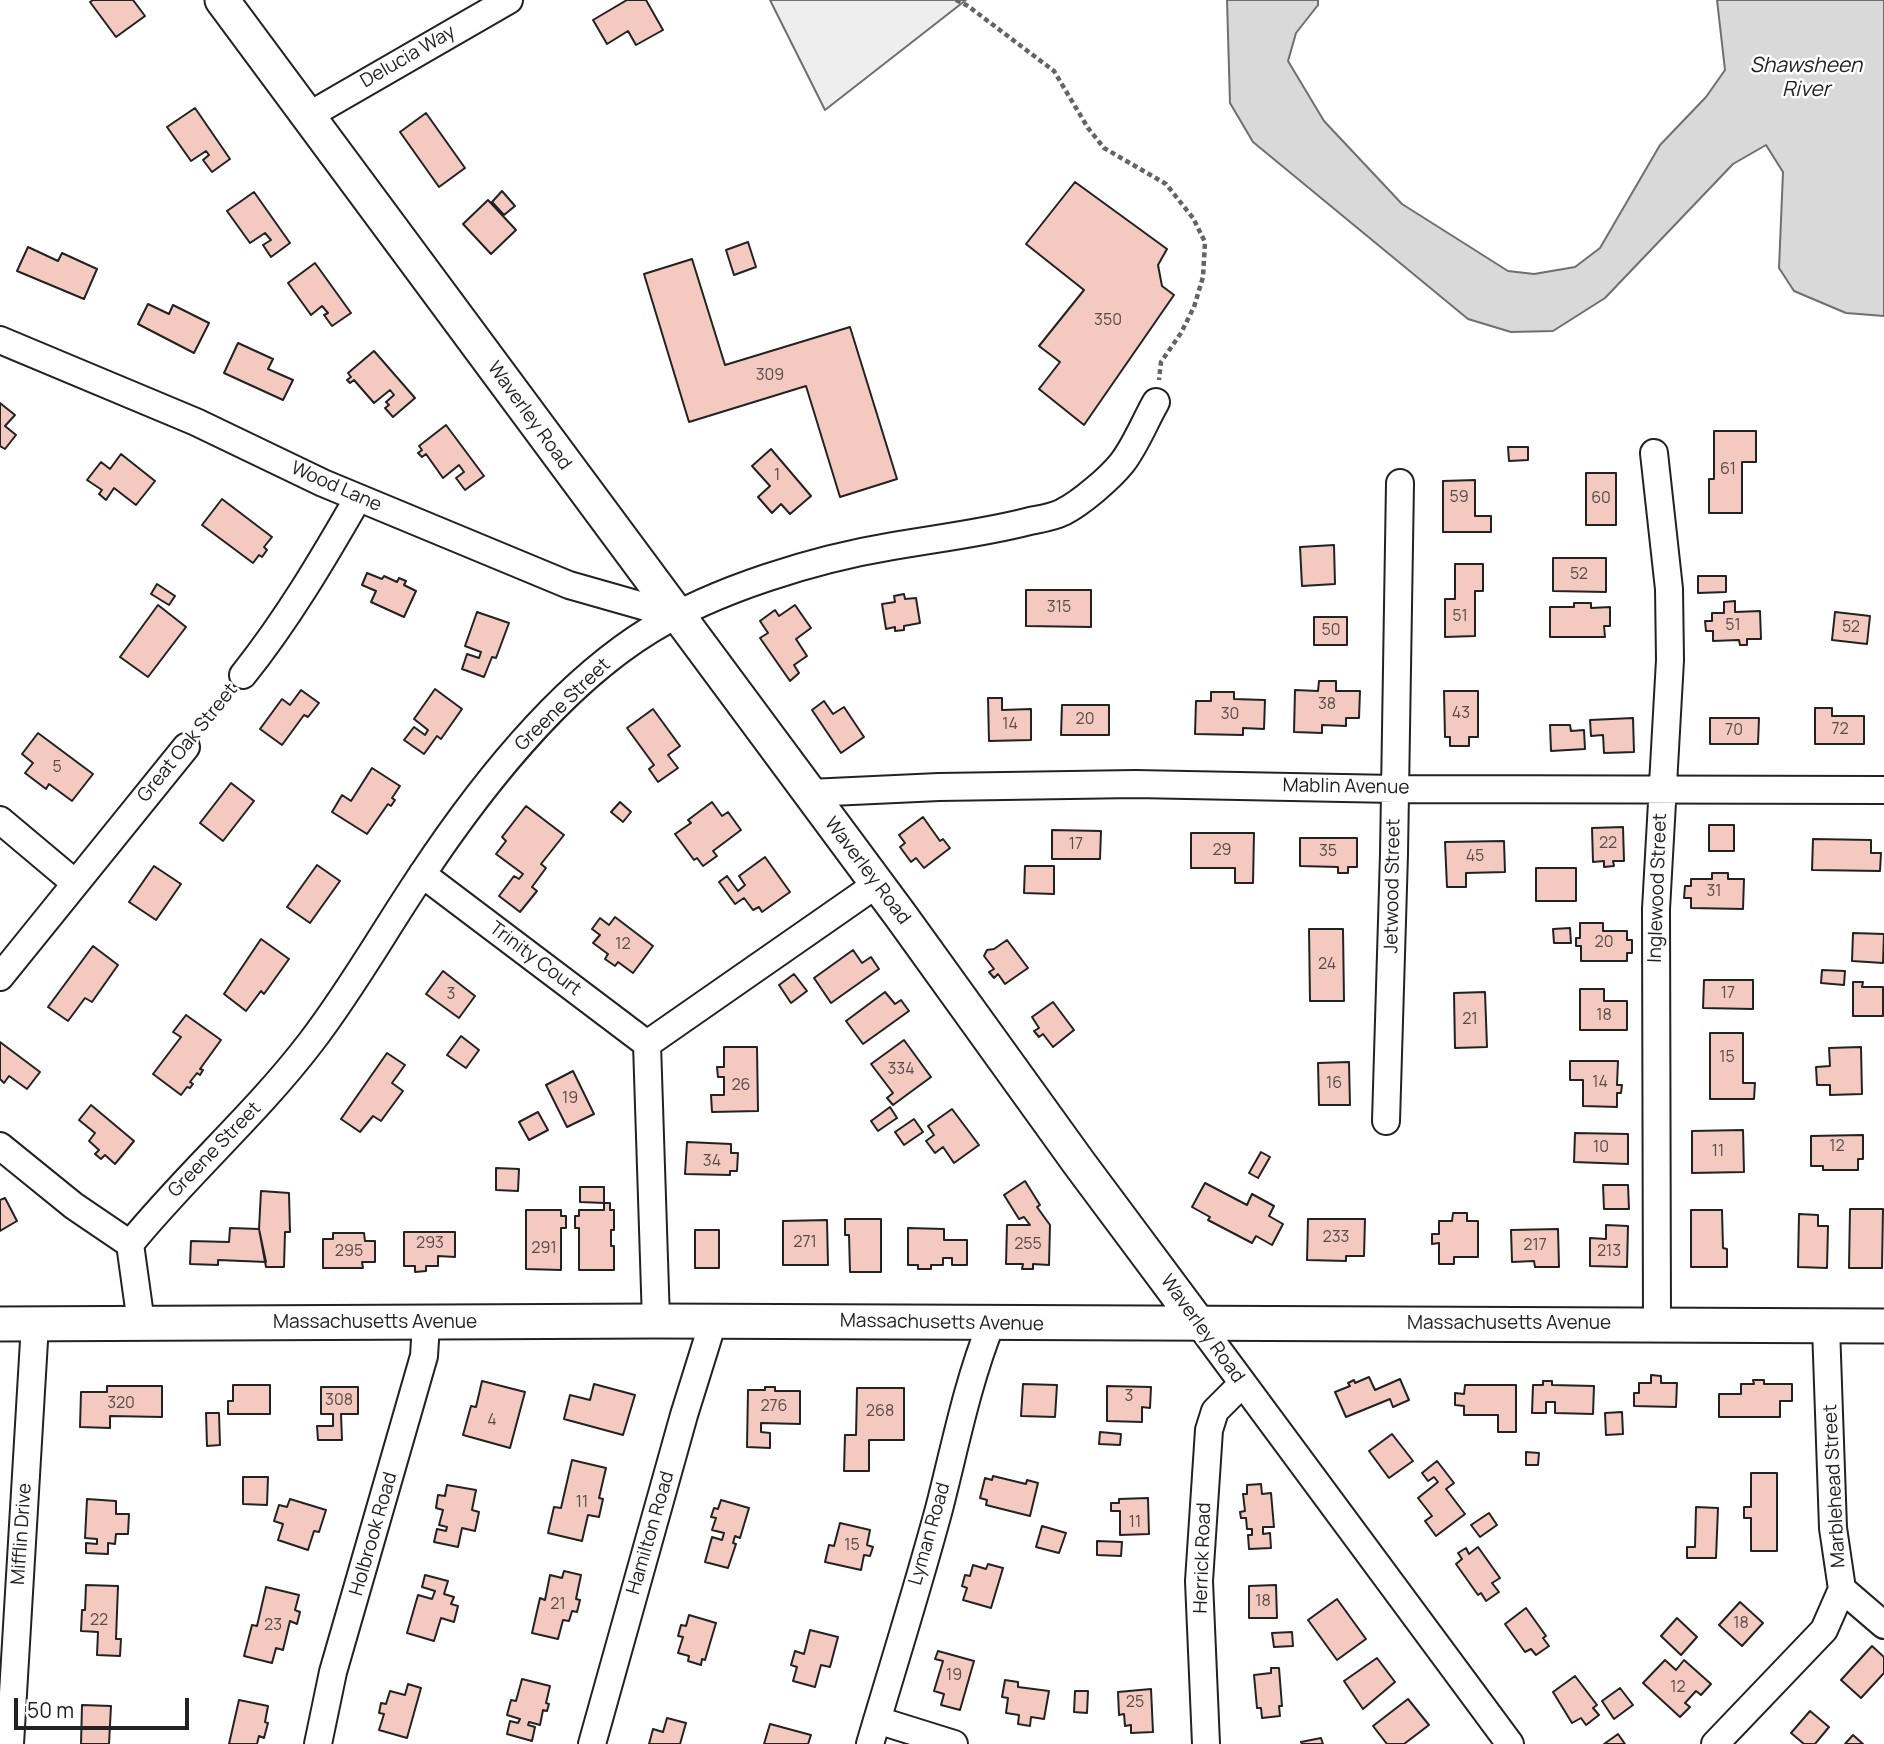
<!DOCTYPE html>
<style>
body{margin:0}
#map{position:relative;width:1884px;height:1744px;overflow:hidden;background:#fff;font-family:Manrope,sans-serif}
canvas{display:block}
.scale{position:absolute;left:14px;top:1698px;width:175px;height:32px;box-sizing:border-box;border:4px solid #222;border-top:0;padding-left:9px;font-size:21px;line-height:24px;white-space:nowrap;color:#222;-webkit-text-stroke:5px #fff;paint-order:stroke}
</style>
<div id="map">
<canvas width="1884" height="1744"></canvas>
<div class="scale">50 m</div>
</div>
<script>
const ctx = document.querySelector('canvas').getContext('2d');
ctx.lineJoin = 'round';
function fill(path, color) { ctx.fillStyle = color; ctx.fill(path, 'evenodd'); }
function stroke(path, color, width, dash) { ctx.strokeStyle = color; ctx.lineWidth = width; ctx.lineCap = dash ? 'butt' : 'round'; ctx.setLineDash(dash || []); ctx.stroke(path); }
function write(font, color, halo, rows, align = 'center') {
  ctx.font = font + ' Manrope,sans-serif'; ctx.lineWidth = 5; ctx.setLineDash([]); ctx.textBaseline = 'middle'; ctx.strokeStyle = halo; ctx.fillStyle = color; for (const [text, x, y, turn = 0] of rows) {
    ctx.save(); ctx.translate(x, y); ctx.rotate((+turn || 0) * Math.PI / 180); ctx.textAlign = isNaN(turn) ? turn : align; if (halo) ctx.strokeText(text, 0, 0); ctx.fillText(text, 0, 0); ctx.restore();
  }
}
const green = new Path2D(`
 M770 0H966L825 110Z`);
fill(green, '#eee');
stroke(green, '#6f6f6f', 2);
const water = new Path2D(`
 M1227 0H1318V5L1296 33 1288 61 1324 121 1402 204 1508 271 1534 274 1575 267 1600 248 1660 145 1706 97 1725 70 1717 0H1884V316L1846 313 1794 291 1779 268 1783 172 1766 145 1733 164 1605 298 1553 331 1511 332 1468 319 1253 142 1230 103Z`);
fill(water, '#d9d9d9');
stroke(water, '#6f6f6f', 2);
const building = new Path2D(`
 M93 0H133L145 16 116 37 90 2Z
 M627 0H646L663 30 636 45 628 31 607 44 593 20Z
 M195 108 230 159 212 172 203 160 209 155 206 151 191 161 167 127Z
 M426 113 465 168 439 187 400 132Z
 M1075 182 1167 249 1158 265 1162 286 1174 295 1084 425 1039 389 1060 362 1039 346 1084 290 1026 244Z
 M502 191 515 206 504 215 492 202Z
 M254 192 290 243 271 257 263 245 271 240 265 233 250 243 227 211Z
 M488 200 516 230 491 254 463 224Z
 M748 242 756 267 734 275 726 250Z
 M28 247 58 261 62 253 97 269 84 299 17 271Z
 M692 259 725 365 850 327 897 479 840 497 806 386 689 422 644 274Z
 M315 263 351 313 332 326 324 315 328 313 322 306 311 315 288 283Z
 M148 304 169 314 173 305 209 323 194 353 138 324Z
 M238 343 273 359 268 369 293 380 283 400 224 373Z
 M374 351 415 398 393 417 385 408 389 405 386 402 394 395 390 390 374 403 354 380 350 383 347 380 351 377 348 373Z
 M0 403 15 415 5 426 16 435 5 449 0 446Z
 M446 425 484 476 465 490 456 478 464 472 459 465 443 478 426 454 422 457 418 453 422 450 419 446Z
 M1714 431H1756V462H1742V513H1709V479H1714Z
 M1508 447H1528V460L1509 461Z
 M771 449 811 496 790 514 781 504 772 513 758 497 770 486 752 466Z
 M121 454 155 481 136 505 114 488 106 500 99 494 102 490 87 480 101 462 110 469Z
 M1586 473H1616V525H1586Z
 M1475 480V516H1491V532H1443V481Z
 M222 499 272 537 264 547 267 550 262 557 259 555 253 563 202 525Z
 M1334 545 1335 584 1302 586 1300 547Z
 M1553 558H1606V592L1553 591Z
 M1455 564H1483V591H1475V636L1445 637V599H1455Z
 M367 573 382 579 384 576 397 582 399 578 406 581 404 585 416 591 404 617 371 602 376 591 362 585Z
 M1698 576H1726V592L1698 593Z
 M157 584 175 596 169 605 151 594Z
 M1026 590H1091V627L1026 626Z
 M904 594 905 599 916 598 920 623 904 626V630L895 631V627L886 629 882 604 895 602 894 596Z
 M1735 601V612L1760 611 1761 639H1747V645H1740L1739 640 1713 641V631H1706L1705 621H1712V613H1724V602Z
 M1574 603H1591V608L1610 607V626H1604L1605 637H1550V607H1574Z
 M158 605 186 627 148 677 120 657Z
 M795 605 811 628 796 639 807 656 794 665 799 673 790 681 760 638 768 633 760 621 775 610 779 616Z
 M477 612 509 623 496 658 492 657 484 677 462 669 467 654 479 658 481 652 465 646Z
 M1835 612 1870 616 1867 644 1832 640Z
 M1314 617H1347V645H1314Z
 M1319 681H1336V691H1360L1359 718H1346V726L1322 725V733L1294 732 1295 690 1318 691Z
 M435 689 462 709 441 739 437 736 424 754 404 740 414 727 425 735 428 730 414 719Z
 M301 690 319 703 308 717 304 715 282 745 260 729 282 699 290 705Z
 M1444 691H1478V737H1469V746H1450V737H1445Z
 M1211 692H1234V699L1265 700 1264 729 1243 728V735L1195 734 1196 701H1211Z
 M988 698H1002V710L1031 709V740L989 741Z
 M824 701 833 714 844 707 864 737 841 753 812 710Z
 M1062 705H1109V735H1061Z
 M1815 708H1832V716H1864V744H1815Z
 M653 709 680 746 668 755 678 768 658 782 649 769 654 765 627 728Z
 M1633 718 1634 752 1604 753 1603 735 1591 736 1590 720Z
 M1710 718H1759L1758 744H1710Z
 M1550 725H1570L1571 731 1584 730 1585 749 1551 751Z
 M38 733 93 774 72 801 49 784 46 789 25 773 33 763 22 754Z
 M372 768 400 786 392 798 395 800 391 806 388 804 367 834 332 812 342 795 351 801Z
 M231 783 254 801 223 841 200 823Z
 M620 802 631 812 623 822 611 812Z
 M712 802 722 816 728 812 741 830 713 851 717 856 703 866 697 858 694 860 675 834 691 823 688 820Z
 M526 806 564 835 541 864 546 868 532 887 537 891 520 912 499 896 514 876 519 879 523 874 496 854 506 841 502 837Z
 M923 817 940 841 943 839 950 848 924 868 916 858 911 862 900 847 905 843 899 835Z
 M1709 825H1734V851H1709Z
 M1623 827 1624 861H1613L1614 866 1604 867V861L1593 862 1592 828Z
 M1052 830 1101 831 1100 859H1052Z
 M1191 833H1254L1253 883H1235V868H1191Z
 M1300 838H1357V867H1348V873H1338V867L1300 866Z
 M1813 839 1871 840V853H1881L1880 871 1812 870Z
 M1504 841 1505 872 1466 873V887H1447L1445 842Z
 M765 857 790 892 762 912 759 907 753 910 744 898 735 904 719 882 727 876 738 891 745 885 739 876Z
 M317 865 340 881 310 923 287 907Z
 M154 866 181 884 156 920 129 902Z
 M1025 866H1054V894L1024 893Z
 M1536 868H1576V901H1536Z
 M1712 873H1728V879H1744L1743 909 1691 908V898H1684L1685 886H1691V879H1712Z
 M615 917 653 946 633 973 618 962 615 966 605 959 608 954 593 943 600 935 592 929 600 918 609 925Z
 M1580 923H1603V931H1627V940H1632V953H1627V961H1581V946H1576V938H1580Z
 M1570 928 1571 943H1554L1553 929Z
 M1309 929H1343L1344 1001H1310Z
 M1853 933 1884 934 1883 963 1852 961Z
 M261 939 289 959 264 994 261 991 246 1011 224 994Z
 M1007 940 1028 968 1005 984 998 974 994 978 989 972 994 969 984 956 987 950 994 949Z
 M93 946 118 965 92 1002 85 998 68 1021 48 1007Z
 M853 950 862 963 871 957 879 969 831 1003 814 978Z
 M1822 970 1845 971 1844 985 1821 983Z
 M443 971 475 996 459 1018 426 994Z
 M794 974 807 991 791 1003 779 985Z
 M1704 980H1753V1009L1703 1008Z
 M1853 982H1863L1862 987H1883V1016H1853Z
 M1580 989H1604V1001H1627V1030H1580Z
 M885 992 895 1004 901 1000 909 1011 863 1044 846 1021Z
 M1485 992 1487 1047 1455 1048 1454 993Z
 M1053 1002 1074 1030 1053 1047 1043 1034 1039 1037 1034 1031 1039 1028 1032 1017Z
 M186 1015 221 1040 200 1069 203 1070 200 1075 197 1073 190 1082 193 1084 190 1088 187 1087 181 1095 153 1074 181 1037 173 1032Z
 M1710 1033H1743V1083H1755L1754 1099H1710Z
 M461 1036 479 1050 466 1068 447 1055Z
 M904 1040 931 1077 893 1105 887 1098 893 1093 871 1064Z
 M0 1042 40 1072 27 1089 9 1076 4 1083 0 1079Z
 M724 1047H757L758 1111 712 1112 711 1095H724V1077H718L717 1067H724Z
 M1861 1047 1862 1094 1830 1095V1085H1817L1816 1067 1830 1066 1829 1048Z
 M387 1053 405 1065 392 1083 403 1091 381 1121 373 1116 360 1132 341 1119Z
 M1570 1061H1618L1617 1085H1622L1621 1093H1617V1107L1583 1106V1080H1570Z
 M1349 1062 1350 1105H1319L1318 1063Z
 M573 1071 594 1114 567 1127 546 1085Z
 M91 1105 134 1141 115 1164 105 1155 101 1159 95 1154 99 1150 89 1141 95 1133 79 1120Z
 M890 1107 897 1118 878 1131 871 1121Z
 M952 1109 979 1145 954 1163 943 1147 935 1153 926 1141 934 1135 928 1126Z
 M538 1112 548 1130 529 1140 519 1122Z
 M914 1119 923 1132 904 1145 895 1132Z
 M1743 1130 1744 1172 1692 1173V1131Z
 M1575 1133 1628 1134V1164L1574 1162Z
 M1863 1135V1159H1858V1170H1823V1166H1811V1136Z
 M687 1142 731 1144V1153H738L737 1171H730V1175L685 1174Z
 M1261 1152 1270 1157 1258 1178 1249 1173Z
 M496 1168 519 1169 518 1191 496 1190Z
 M1025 1181 1040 1205 1037 1207 1050 1225 1049 1265 1033 1264V1269H1022L1023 1264H1006L1007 1225H1030L1024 1217 1019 1219 1004 1195Z
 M1205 1183 1247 1205 1252 1194 1274 1206 1269 1216 1283 1224 1272 1245 1256 1236 1252 1243 1208 1220 1210 1217 1192 1207Z
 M1603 1185H1628L1629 1209H1604Z
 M580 1187H604V1203L580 1202Z
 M261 1191 289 1193 290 1232H285L284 1267H266L259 1229Z
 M5 1198 17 1221 0 1231V1200Z
 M604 1203H610V1210H614V1230H611V1246H614V1270H579V1228H575V1216H579V1210H604Z
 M1850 1209H1883L1882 1268H1849Z
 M526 1210H561V1216H566V1228H561V1270L526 1269Z
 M1691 1210H1722L1723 1248 1727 1249V1267H1691Z
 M1453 1213H1467V1221H1478V1257H1454V1264H1439V1243L1432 1244V1234H1439V1221H1452Z
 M1799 1214 1818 1215V1226H1828L1827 1268 1798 1267Z
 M845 1219H881V1272H850L849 1235H845Z
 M1308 1219H1365L1364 1256H1346V1261L1307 1260Z
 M827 1220 828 1265H783V1221Z
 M1606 1225 1628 1226 1627 1267 1590 1266V1238L1606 1239Z
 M230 1228 259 1229 266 1262 218 1260V1265L190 1264 191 1241 229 1242Z
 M908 1228 944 1229V1240H967V1265H952V1258H943V1265H931V1269H918V1265H908Z
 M1558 1229 1559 1267H1535L1534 1261 1512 1262 1511 1230Z
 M695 1230H719V1268H695Z
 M404 1232H455V1257L438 1256V1266H426V1271L415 1272V1266H404Z
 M333 1233H364L365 1241H375V1262H362L363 1268H323V1239H333Z
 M1651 1375 1661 1376V1383H1677L1676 1407 1634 1406V1393H1639V1383H1651Z
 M1369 1377 1375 1390 1400 1379 1409 1400 1393 1407 1390 1399 1346 1417 1335 1392 1350 1386 1348 1383 1354 1380 1355 1383Z
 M1753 1380H1764V1384H1792V1401H1780V1417H1719V1394H1741V1384H1754Z
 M482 1381 525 1392 510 1448 463 1435 471 1406 476 1407Z
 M1543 1381H1552V1385L1594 1386 1593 1414 1555 1413V1402H1546V1413H1532L1533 1385H1543Z
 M594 1384 635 1395 623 1435 564 1419 570 1395 590 1400Z
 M1023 1384 1057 1385 1055 1417 1021 1416Z
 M233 1385H270V1414H228V1401H233Z
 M1465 1385H1516V1432H1498V1415H1464V1406L1455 1405V1393L1464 1394Z
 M107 1386H162V1417L110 1416V1428L80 1427 81 1392H107Z
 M1107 1386 1151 1387 1150 1408 1142 1407V1422L1107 1421Z
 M321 1387H358V1414H341L342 1440H318L317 1426H333V1414H321Z
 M765 1387H775V1391H800V1424L761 1423V1432L770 1433V1448L747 1447 748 1390H765Z
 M857 1388H904V1440H869V1471H844L845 1435H856Z
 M1622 1412 1623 1434 1606 1435 1605 1413Z
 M206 1413H219L220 1445 207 1446Z
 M1100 1432 1121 1434 1120 1445 1099 1444Z
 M1392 1434 1413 1461 1389 1478 1369 1451Z
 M1526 1452 1539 1453 1538 1465H1526Z
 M572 1460 606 1468 599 1498 603 1499 599 1517 588 1515 582 1541 548 1533 554 1507 561 1508Z
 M1437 1461 1454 1483 1446 1489 1465 1514 1436 1536 1425 1521 1432 1516 1418 1498 1438 1482 1434 1477 1428 1481 1422 1473Z
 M1751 1473H1777V1551H1751V1518H1744V1507H1751Z
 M993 1476 1026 1484 1027 1480 1038 1483 1030 1516 986 1505 987 1500 980 1498 985 1478 992 1480Z
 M243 1477H268L267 1505 243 1504Z
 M1261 1484 1262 1494 1271 1493 1274 1527H1263V1534L1270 1533 1271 1548 1249 1549 1248 1535H1252V1529H1247L1246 1518H1241L1240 1512 1245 1511 1243 1494H1247V1485Z
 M447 1485 476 1490 472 1510 479 1512 475 1531 462 1528 458 1547 434 1542 437 1529 446 1531 447 1527 439 1525 443 1510 436 1508 438 1495 445 1496Z
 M1148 1498 1149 1534 1120 1535V1511H1111V1503H1119V1499Z
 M87 1499 116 1501V1514H129L128 1534H116L115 1544 108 1543V1554L86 1553V1543L97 1544V1539L85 1538Z
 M290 1499 326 1510 319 1532 314 1531 308 1550 278 1540 283 1524 274 1521 279 1505 287 1507Z
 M721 1500 749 1508 740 1538 735 1536 733 1543 736 1544 728 1568 705 1562 712 1537 722 1540 724 1533 712 1530 716 1518 711 1517 714 1508 718 1509Z
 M1696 1507 1718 1508 1716 1558H1687V1547H1695Z
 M1489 1513 1497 1525 1480 1537 1471 1525Z
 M840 1523 870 1530 867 1545 873 1547 870 1556 864 1555 861 1570 825 1562 829 1545 834 1546Z
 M1042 1526 1066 1533 1059 1553 1036 1547Z
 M1097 1541 1122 1542 1121 1556 1097 1555Z
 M1478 1547 1500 1578 1492 1583 1499 1592 1486 1601 1481 1593 1478 1595 1456 1564 1462 1559 1458 1553 1466 1548 1469 1554Z
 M988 1564 1003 1568 991 1608 963 1600 967 1588 962 1586 965 1575 970 1576 973 1565 986 1569Z
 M564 1571 581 1575 576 1599 580 1600 577 1612 572 1611 569 1621 563 1620 558 1639 532 1633 540 1598 545 1600 550 1575 562 1578Z
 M425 1575 448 1581 444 1594 454 1597 451 1604 458 1606 454 1622 441 1618 434 1641 407 1633 418 1595 432 1599 435 1591 422 1587Z
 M86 1585 118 1586 116 1639H121L120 1656 97 1655 98 1632 81 1631 82 1610H85Z
 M1276 1585 1277 1618H1249V1586Z
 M266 1587 299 1595 295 1610 300 1612 297 1624 290 1621 283 1650 276 1648 272 1663 244 1656 252 1625 257 1626Z
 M1337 1599 1366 1639 1337 1660 1308 1620Z
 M1740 1602 1763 1623 1742 1646 1719 1625Z
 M1526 1608 1546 1636 1543 1638 1549 1646 1536 1655 1531 1649 1525 1652 1505 1624Z
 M689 1615 716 1623 705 1660 702 1659 701 1665 688 1661 689 1656 678 1653 683 1637 678 1636 681 1625 686 1626Z
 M1677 1618 1697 1637 1681 1655 1661 1636Z
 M810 1630 838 1637 830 1667 821 1665 815 1687 793 1681 797 1667 791 1665 795 1651 804 1654Z
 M1292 1632 1293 1646 1274 1647 1272 1633Z
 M1872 1646 1884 1657V1673L1861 1698 1841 1680Z
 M938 1651 974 1661 960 1710 941 1705 944 1694 934 1691 943 1661 935 1659Z
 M1377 1658 1395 1682 1363 1709 1344 1681Z
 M1665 1660 1676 1670 1684 1660 1711 1684 1701 1695 1696 1691 1685 1703 1690 1707 1680 1717 1643 1683Z
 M1271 1668H1279L1282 1706H1279L1280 1716 1262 1718 1261 1708H1257L1254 1675 1271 1673Z
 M1575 1676 1597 1705 1593 1708 1599 1715 1586 1725 1581 1718 1572 1723 1553 1692Z
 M522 1679 550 1686 546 1703 549 1704 547 1711 543 1710 540 1725 529 1722 528 1725 535 1727 532 1741 507 1734 510 1721 518 1723 520 1719 507 1715 511 1700 516 1701Z
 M1005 1680 1018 1682V1687L1049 1691 1044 1719 1031 1717 1030 1726 1018 1724 1019 1715 1006 1713 1008 1698 1002 1697Z
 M408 1684 421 1688 407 1738 379 1730 384 1714 379 1713 381 1703 386 1704 390 1691 405 1695Z
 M1620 1688 1633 1705 1614 1719 1602 1701Z
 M1151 1689 1153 1732 1131 1733V1725L1125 1726 1124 1714 1119 1715 1118 1692Z
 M1075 1691H1088L1087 1713 1074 1712Z
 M1408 1699 1429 1725 1404 1744H1387L1373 1726Z
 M239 1700 268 1706 265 1722 268 1723 264 1738 259 1736 257 1744H229Z
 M82 1705 111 1706 109 1744H81Z
 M1810 1711 1829 1727 1815 1744H1804L1791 1733Z
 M667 1718 686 1723 680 1744H649L653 1729 663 1732Z
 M770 1724 811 1735 808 1744H764Z
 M1618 1734 1625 1744H1604Z
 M1853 1735 1863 1744H1845Z
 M1321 1738 1323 1744H1302L1301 1742Z`);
fill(building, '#f3c9c0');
stroke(building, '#222', 2);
const minor = new Path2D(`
 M308 116 509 0
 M0 340 196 422 323 483 569 585 678 616
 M1654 453 1669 589 1670 660 1656 909 1657 1324
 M243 675C287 620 323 559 358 498
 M809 793 939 787 1135 784 1395 789 1884 790
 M0 820 75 883
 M422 874 647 1044 656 1321
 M0 977 186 747
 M647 1044 877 884
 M1386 1121 1394 854 1400 483
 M0 1146 74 1206 130 1244
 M130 1244C187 1174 256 1114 311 1042 351 990 383 933 419 879 477 791 559 686 650 630 717 589 815 559 893 546 939 538 984 533 1030 521 1040 519 1054 517 1063 512 1081 503 1110 478 1122 463 1136 445 1145 421 1156 402
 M130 1244 141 1323
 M1199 1324 1510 1744
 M1826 1327 1833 1528 1842 1589 1884 1625
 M877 1720 954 1744
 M10 1744 35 1324
 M318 1744 333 1672 424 1356 426 1324
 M592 1744 684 1415 713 1322
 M870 1744C893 1666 918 1587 939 1509 955 1447 967 1384 991 1324
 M1206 1744 1199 1581 1209 1430 1215 1411 1242 1384
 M1715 1744 1824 1630 1842 1589`);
const major = new Path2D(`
 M222 0 901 916 1079 1163 1199 1324
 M0 1324 656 1321 1884 1326`);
stroke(minor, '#222', 30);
stroke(major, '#222', 37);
stroke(new Path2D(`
 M956 0 968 6 1054 71 1088 128 1104 148 1166 184 1193 218 1205 242 1203 277 1194 307 1181 333 1161 362 1159 380
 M200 729 229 692`), '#646464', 4.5, [5, 3.5]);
stroke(minor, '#fff', 26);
stroke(major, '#fff', 33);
write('16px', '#564c4a', null, [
 ["350",1108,321],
 ["309",770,376],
 ["61",1728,470],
 ["1",777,476],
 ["59",1459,498],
 ["60",1601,499],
 ["52",1579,575],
 ["315",1059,608],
 ["51",1460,617],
 ["51",1733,626],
 ["52",1851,628],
 ["50",1331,631],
 ["38",1327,705],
 ["43",1461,714],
 ["30",1230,715],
 ["20",1085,720],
 ["14",1010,725],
 ["72",1840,730],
 ["70",1734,731],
 ["5",57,768],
 ["22",1608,844],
 ["17",1076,845],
 ["29",1222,851],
 ["35",1328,852],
 ["45",1475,857],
 ["31",1714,892],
 ["20",1604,943],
 ["12",623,945],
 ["24",1327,965],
 ["17",1728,994],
 ["3",451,995],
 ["18",1604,1016],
 ["21",1470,1020],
 ["15",1727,1058],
 ["334",901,1070],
 ["14",1600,1083],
 ["16",1334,1084],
 ["26",741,1086],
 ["19",570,1099],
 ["12",1837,1147],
 ["10",1601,1148],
 ["11",1718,1152],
 ["34",712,1162],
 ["233",1336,1238],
 ["271",805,1243],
 ["293",430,1244],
 ["255",1028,1245],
 ["217",1535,1246],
 ["291",544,1249],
 ["295",349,1252],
 ["213",1609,1252],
 ["3",1129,1397],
 ["308",339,1401],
 ["320",121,1404],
 ["276",774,1407],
 ["268",880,1412],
 ["4",492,1421],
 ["11",582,1503],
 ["11",1135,1523],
 ["15",852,1546],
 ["18",1263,1602],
 ["21",558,1605],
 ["22",99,1621],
 ["18",1741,1624],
 ["23",273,1626],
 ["19",954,1676],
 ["12",1678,1688],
 ["25",1135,1703]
]);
write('19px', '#222', '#fff', [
 ["Delucia Way",408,57,-30],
 ["Waverley Road",529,416,54],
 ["Wood Lane",336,487,24],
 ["Greene Street",563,705,-44],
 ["Great Oak Street",188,743,-51],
 ["Mablin Avenue",1346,787,1],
 ["Waverley Road",867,871,53],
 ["Jetwood Street",1393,886,-89],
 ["Inglewood Street",1658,888,-88],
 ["Trinity Court",535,959,37],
 ["Greene Street",215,1150,-46],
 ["Massachusetts Avenue",375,1323],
 ["Massachusetts Avenue",942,1323,1],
 ["Massachusetts Avenue",1509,1324],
 ["Waverley Road",1202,1329,54],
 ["Marblehead Street",1835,1486,-93],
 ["Hamilton Road",651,1533,-74],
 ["Mifflin Drive",22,1534,-86],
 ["Holbrook Road",374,1534,-74],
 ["Lyman Road",930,1534,-74],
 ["Herrick Road",1203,1558,-88]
]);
write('italic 21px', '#222', '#fff', [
 ["Shawsheen",1806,66],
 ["River",1806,90]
]);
</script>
